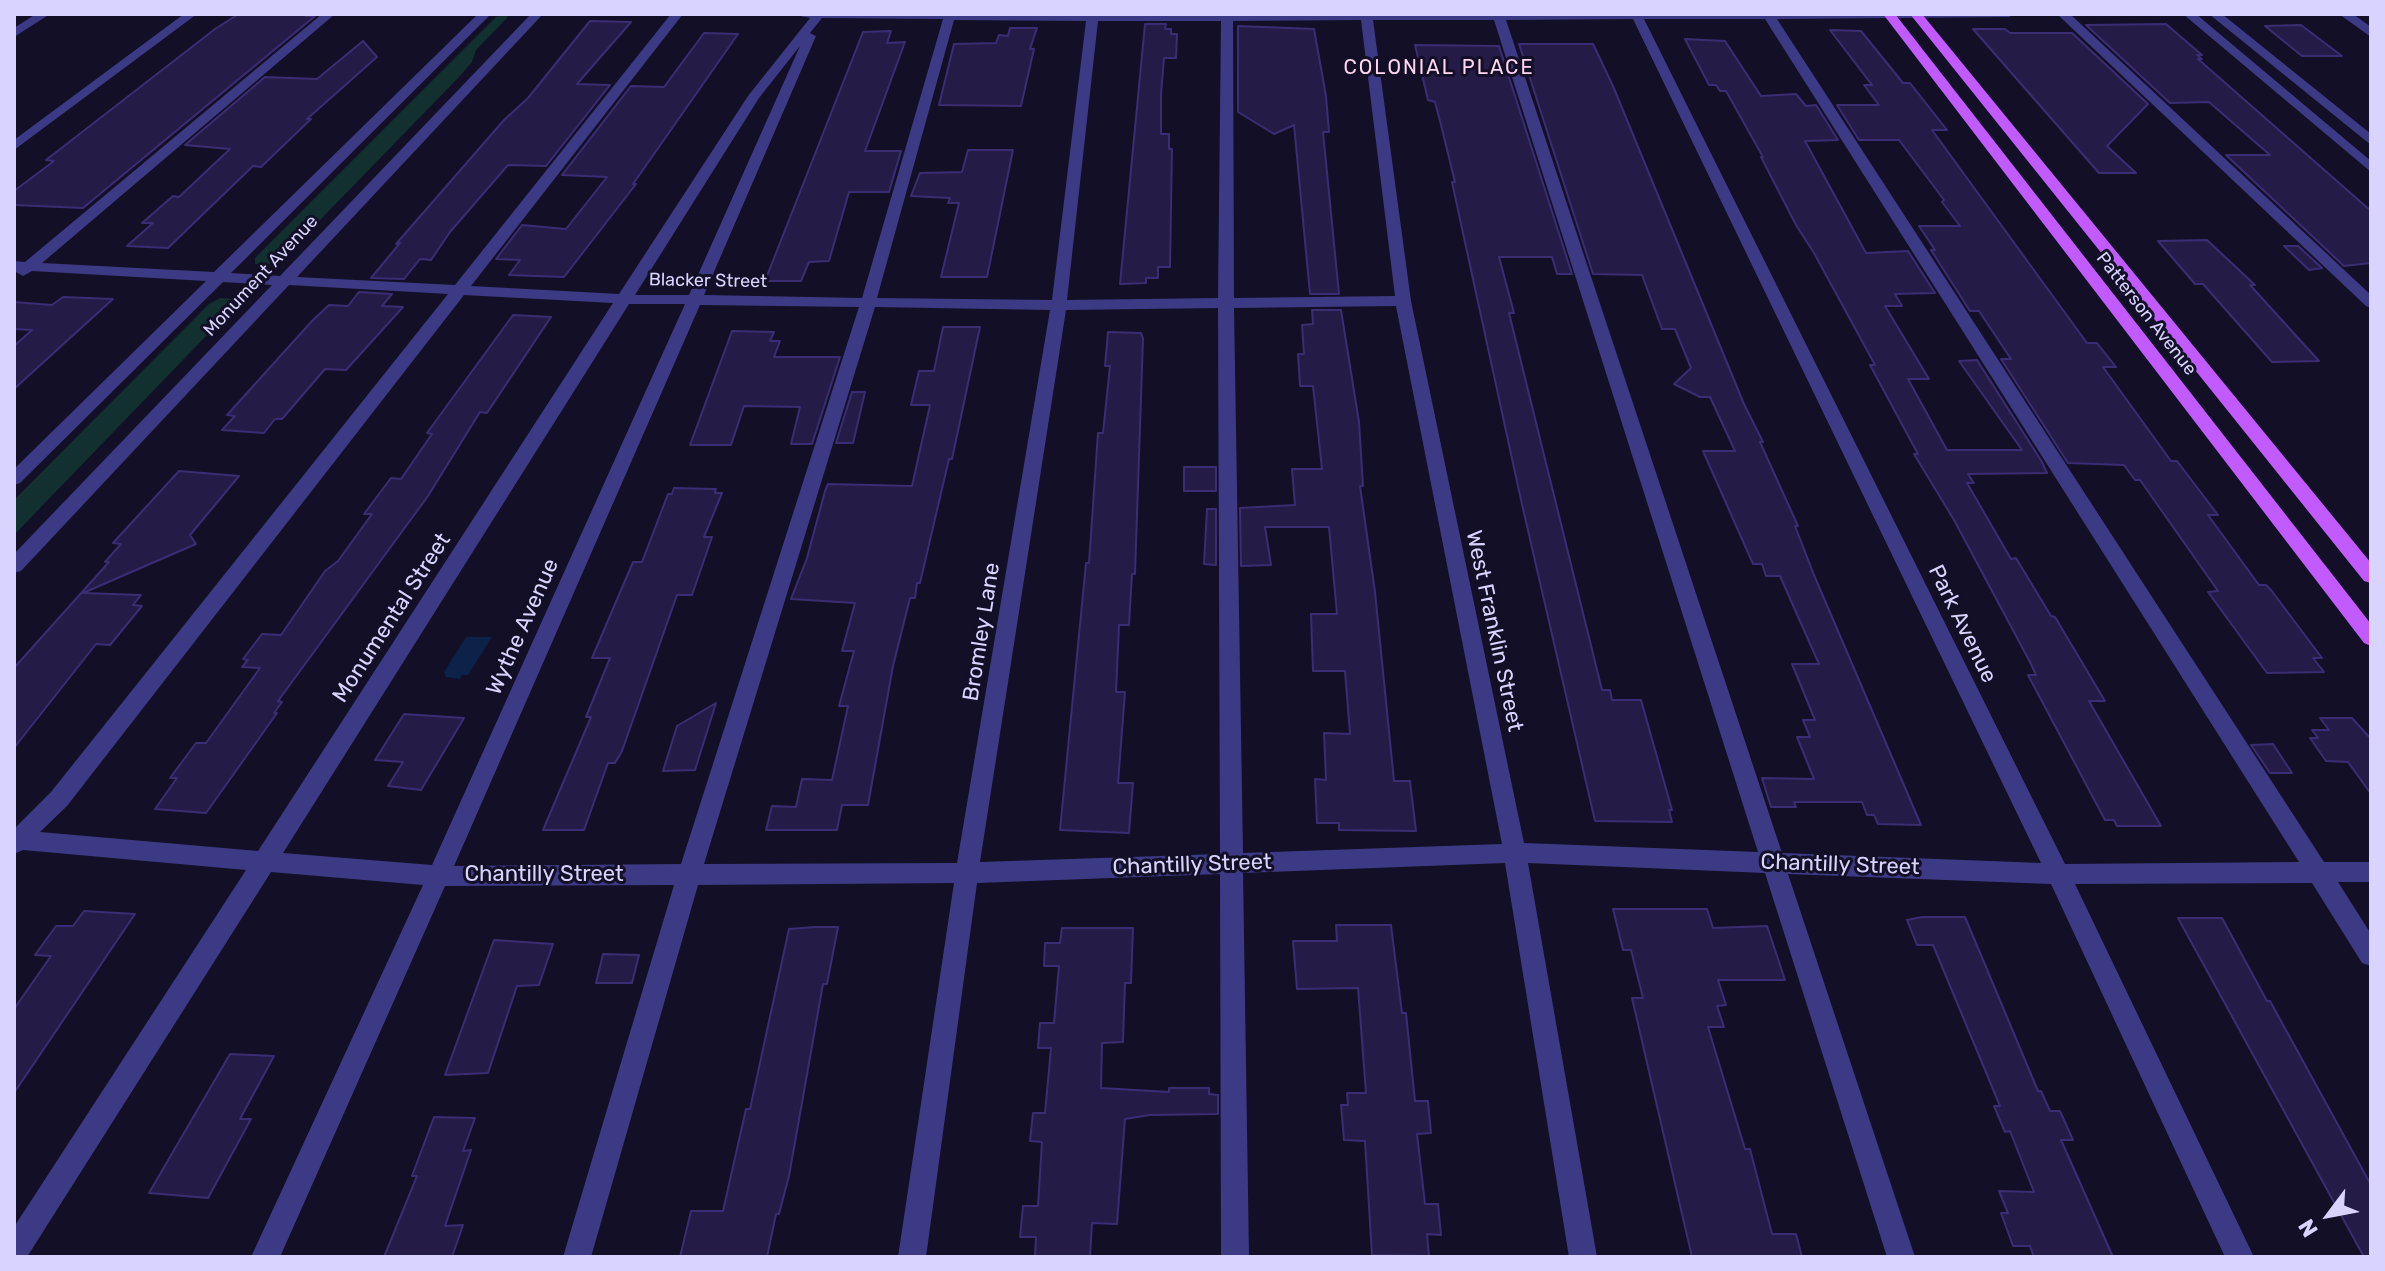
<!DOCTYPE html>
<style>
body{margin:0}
#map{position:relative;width:2385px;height:1271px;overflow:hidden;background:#130f26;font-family:Rubik,sans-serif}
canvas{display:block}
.frame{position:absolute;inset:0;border:16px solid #d9d4ff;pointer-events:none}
.north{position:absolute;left:2289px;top:1175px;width:80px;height:80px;-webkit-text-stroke:6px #130f26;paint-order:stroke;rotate:238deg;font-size:22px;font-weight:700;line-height:32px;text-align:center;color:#d9d4ff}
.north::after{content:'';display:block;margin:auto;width:28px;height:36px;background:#d9d4ff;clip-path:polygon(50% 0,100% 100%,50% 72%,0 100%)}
</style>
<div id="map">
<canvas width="2385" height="1271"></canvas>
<div class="frame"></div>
<div class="north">N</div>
</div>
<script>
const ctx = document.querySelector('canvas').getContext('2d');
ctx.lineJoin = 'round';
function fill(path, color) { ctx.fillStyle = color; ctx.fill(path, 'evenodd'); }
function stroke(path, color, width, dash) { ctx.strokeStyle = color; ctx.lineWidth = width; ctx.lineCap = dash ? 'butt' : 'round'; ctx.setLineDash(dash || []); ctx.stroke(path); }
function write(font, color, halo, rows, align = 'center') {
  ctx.font = font + ' Rubik,sans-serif'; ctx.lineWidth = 6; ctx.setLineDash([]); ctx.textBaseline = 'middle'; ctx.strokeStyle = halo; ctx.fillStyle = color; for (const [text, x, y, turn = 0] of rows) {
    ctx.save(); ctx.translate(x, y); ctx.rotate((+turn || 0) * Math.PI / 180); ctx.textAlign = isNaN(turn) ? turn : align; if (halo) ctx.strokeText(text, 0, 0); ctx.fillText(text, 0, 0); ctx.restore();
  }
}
fill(new Path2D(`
 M504 15 508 17 476 50 472 62 459 77 288 253 268 265 255 264V258L496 17Z
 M220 298 238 299 236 305 14 535V500L209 304Z`), '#12302f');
fill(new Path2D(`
 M466 637H492L468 675H462L460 679 446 677 444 672Z`), '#0c2248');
const building = new Path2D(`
 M308 14 306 16H315L83 208 14 205V191L54 161 46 160 215 29 237 15Z
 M590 21 631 22 577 84 610 85 546 166 508 165 450 232 431 260 420 259 404 279 371 278 400 243 396 244 504 120 528 98Z
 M1145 24H1166L1165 29H1171V34H1177L1176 58H1164L1161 94V134H1169V149H1172L1170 267H1158V278H1146V283L1120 284Z
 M2166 24 2202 55H2197L2202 59H2198L2371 211V263L2344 266 2226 155H2270L2209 102 2170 103 2086 25Z
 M2301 25 2342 56H2302L2265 26Z
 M1238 26 1314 29 1326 96 1329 132H1323L1339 294H1310L1294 125 1274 134 1238 112Z
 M1010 28H1037L1030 49H1034L1021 106 939 105 954 44 996 43 999 35 1008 36Z
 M1973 29H2005L2010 33H2072L2148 104 2107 146 2136 173H2099Z
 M1830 30 1861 31 1903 83H1910L1947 130H1932L2087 343H2097L2116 367H2103L2171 461H2177L2218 515H2208L2259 585H2266L2271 590 2322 658H2313L2324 672 2267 673 2208 592 2218 591 2140 480H2135L2124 465 2068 463 2001 359H2011L1979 311H1970L1931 250H1935L1919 226H1960L1942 202 1944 200 1899 140H1859L1837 105H1879L1864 85H1872Z
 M891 31 887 43 905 42 865 151H901L889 192H849L829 261 809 262 801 281H765L863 32Z
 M704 33 738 34 633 184H636L564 277 509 275 520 260 496 259 522 225 566 229 607 177 562 175 631 86 664 87Z
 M1685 39 1725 41 1761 96 1796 94 1806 106 1816 105 1838 140 1805 141 1866 253 1908 251 1935 293 1895 294 1902 306H1885L1929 379H1908L1947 450H2022L1959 361 1977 360 2042 462 2047 473 1968 474 1974 483H1967L2011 559 2016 558 2051 616 2055 617 2105 701H2089L2161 826H2117L2114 820H2105L2028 675H2036L2030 662 1954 520 1914 454H1918L1870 365H1875L1814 253 1796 225 1761 157H1763L1726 91H1720L1716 85H1709Z
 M363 41 377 57 307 119H311L261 167 253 166 168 248 127 246 153 223H142L173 196 179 197 230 149 185 145 265 77 317 79Z
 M1519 44H1593L1613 86 1744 404 1763 442H1760L1798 526H1795L1814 575 1921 825 1878 824 1874 815H1867L1862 802H1794L1796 807H1771L1762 778 1814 779 1797 737H1810L1803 720H1815L1792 664H1819L1780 576H1766L1762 564H1753L1703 451H1735L1710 397H1700L1674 384 1691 368 1675 329H1662L1642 275 1593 274Z
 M1415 45 1499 46 1572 274H1557L1552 257H1499L1514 313H1509L1602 690H1610L1612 700H1641L1672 810H1669L1672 822 1595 821 1521 500 1458 210 1452 182H1455L1440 121 1435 102 1428 100Z
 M968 150H1013L987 277H941L959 203H948L950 198 911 196 920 173 962 172Z
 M2207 240 2255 285H2250L2319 361 2272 362 2203 284H2195L2158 241Z
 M2284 246H2298L2322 268 2309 270Z
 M359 292 392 294 382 306 403 307 346 370 325 369 282 419H275L264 433 222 430 235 416 227 415 312 321 329 305 348 306Z
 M63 297 113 299 14 389V346L32 330 14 329V302L52 305Z
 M1312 310H1341L1359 422 1363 486H1360L1375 592 1394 781H1410L1416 831 1339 830V823H1317L1315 779 1326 780 1324 733 1350 734 1345 671H1313L1311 614H1337L1329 527H1265L1271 565 1241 566 1240 508 1295 505 1292 469H1322L1313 386H1300L1298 354H1304L1302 325 1313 324Z
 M513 315 551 317 487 413 480 412 428 496 278 701 282 702 274 713H277L206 813 155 809 177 778H170L196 743H206L260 668 242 667 248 660 243 659 262 634 281 635 325 571 338 561 372 514H364L391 478 401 479 432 434 427 433Z
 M943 327H980L952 459H949L920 583H917L915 598H910L893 666 868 805H842L837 830H766L772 806 796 807 802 779 832 780 848 706H839L854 651H842L855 603 791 599 807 558 825 491 828 484 912 486 930 405H911L919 371H934Z
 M732 331 774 332 770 341H780L774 357H840L812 444H791L800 407 744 406 731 445H690Z
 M1108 332 1141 333 1143 338 1135 574H1132L1129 625H1119L1116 692H1125L1118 783H1133L1129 833 1060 830 1086 563H1089L1098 433H1103L1110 366H1105Z
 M852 392H865L853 443H836Z
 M1184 467H1216V491H1184Z
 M179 471 239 476 190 535 196 544 83 593 141 595 133 605 142 606 110 645 96 644 14 748V668L109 562H105L121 544 113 543Z
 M674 488 716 489 715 493H722L704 537H712L692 595H677L622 751 615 763H608L584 830H543L591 717H586L610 658H592L633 562H642L668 494H672Z
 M1207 509H1216V565L1204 564Z
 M716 703 695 770 663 771 677 726Z
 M404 714 464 718 421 790 388 786 403 762 375 760Z
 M2320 718H2352L2371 739V794L2348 762 2326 761 2310 738H2318L2312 730H2329Z
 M2273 744 2292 773H2270L2251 745Z
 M1613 909H1707L1713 928 1767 926 1785 980H1718L1726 1005 1717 1006 1724 1027H1708L1745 1149H1750L1772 1234H1796L1802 1257H1692L1632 998H1643L1631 950H1623Z
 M84 911 135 914 14 1093V1009L51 956 35 955 56 926H73Z
 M1922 917H1965L2038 1091H2041L2050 1111H2060L2073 1140H2061L2113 1257H2034L2030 1246H2013L2001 1213H2008L1999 1191 2034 1192 2010 1131 2005 1132 1994 1106H2000L1933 945H1917L1907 920Z
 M2178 918H2222L2267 1001H2270L2371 1185V1257H2364Z
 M1336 925H1391L1402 1013H1406L1415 1101H1428L1431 1133 1417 1134 1425 1204H1438L1441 1235 1427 1234 1429 1256 1372 1255 1365 1141 1344 1140 1341 1105H1348L1347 1093H1366L1358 988 1297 989 1293 941H1337Z
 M815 927H838L827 984H823L789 1176 779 1214H776L767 1257H680L691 1211H723L746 1109H750L789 929Z
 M1062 928H1133L1131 983H1125L1123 1042 1102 1043 1101 1088 1169 1092V1088H1209V1094L1218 1095V1114L1150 1115 1125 1119 1117 1224 1092 1223 1090 1257H1035L1036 1237H1020L1023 1206H1038L1042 1142 1030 1141 1033 1113H1045L1051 1048H1038L1040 1023H1054L1059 966H1044L1045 943H1060Z
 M494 940 553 944 539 985 517 986 488 1073 445 1075Z
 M603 954 639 955 632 983H596Z
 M230 1054 274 1056 240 1119H251L208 1198 149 1193Z
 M434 1117 475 1118 463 1151 471 1150 445 1226 463 1225 452 1257H384L417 1176H412Z`);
fill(building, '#241b47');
stroke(building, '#3b2d73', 2);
fill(new Path2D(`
 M36 14H50L14 37V28Z
 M184 14H197L14 150V140Z
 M322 14H335L42 263 214 272 478 14H491L231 273 280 276 531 14H543L297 277 455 285 671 14H683L471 286 619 294 748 96 810 18 790 14H2015L2009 17 1777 19 2324 862H2371V882H2338L2371 934V966L2362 963 2312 883 2075 884 2254 1257H2225L2051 884 1788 874 1915 1257H1887L1765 873 1528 863 1597 1257H1569L1505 863 1243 873 1249 1257H1221L1220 874 977 883 926 1257H898L954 883 698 885 591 1257H563L674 885 445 886 280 1257H251L423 885 271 872 27 1257H14V1227L246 870 23 850 14 854V829L51 792 448 294 289 285 21 571 14 573V554L272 285 223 282 20 483 14 485V469L206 281 32 271 23 276 14 271V261L25 262ZM822 18 943 19 862 298 704 295 816 36 810 33ZM1633 19 2041 863 1782 853 1506 20ZM1644 19H1765L2299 862 2065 864ZM954 20 1086 21 1052 300 877 298ZM1361 20 1395 296 1234 298 1233 21ZM1373 20H1494L1758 852 1524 843 1411 301ZM1098 21H1221L1218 298 1067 300ZM800 46 689 295H635L759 98ZM464 295 613 303 258 851 40 832 67 806ZM629 304H685L432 865 283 853ZM700 305 859 307 681 864 454 866ZM1396 306 1502 844 1243 853 1234 308ZM875 307 1050 310 957 863 704 864ZM1218 308 1220 854 980 862 1066 310Z
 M2057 14H2070L2371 295V308L2366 306Z
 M2183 14H2196L2371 161V172Z
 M2209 14H2222L2371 134V145Z
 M2339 14H2353L2371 27V37Z`), '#3d3a85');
fill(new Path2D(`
 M1883 14H1895L2371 624V646L2364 643Z
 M1910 14H1922L2371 563V583L2364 581Z`), '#c25bff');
write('18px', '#d9d4ff', '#130f26', [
 ["Monument Avenue",261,276,-47],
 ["Blacker Street",708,281,1],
 ["Patterson Avenue",2146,314,52]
]);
ctx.letterSpacing = '2px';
write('20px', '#ffd6f0', '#130f26', [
 ["COLONIAL PLACE",1439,68]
]);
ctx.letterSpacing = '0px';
write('22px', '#d9d4ff', '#130f26', [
 ["Monumental Street",392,618,-57],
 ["Park Avenue",1962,624,64],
 ["Wythe Avenue",523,627,-66],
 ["West Franklin Street",1494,631,78],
 ["Bromley Lane",982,632,-81],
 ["Chantilly Street",1192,865,-2],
 ["Chantilly Street",1840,865,2],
 ["Chantilly Street",544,875]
]);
</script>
